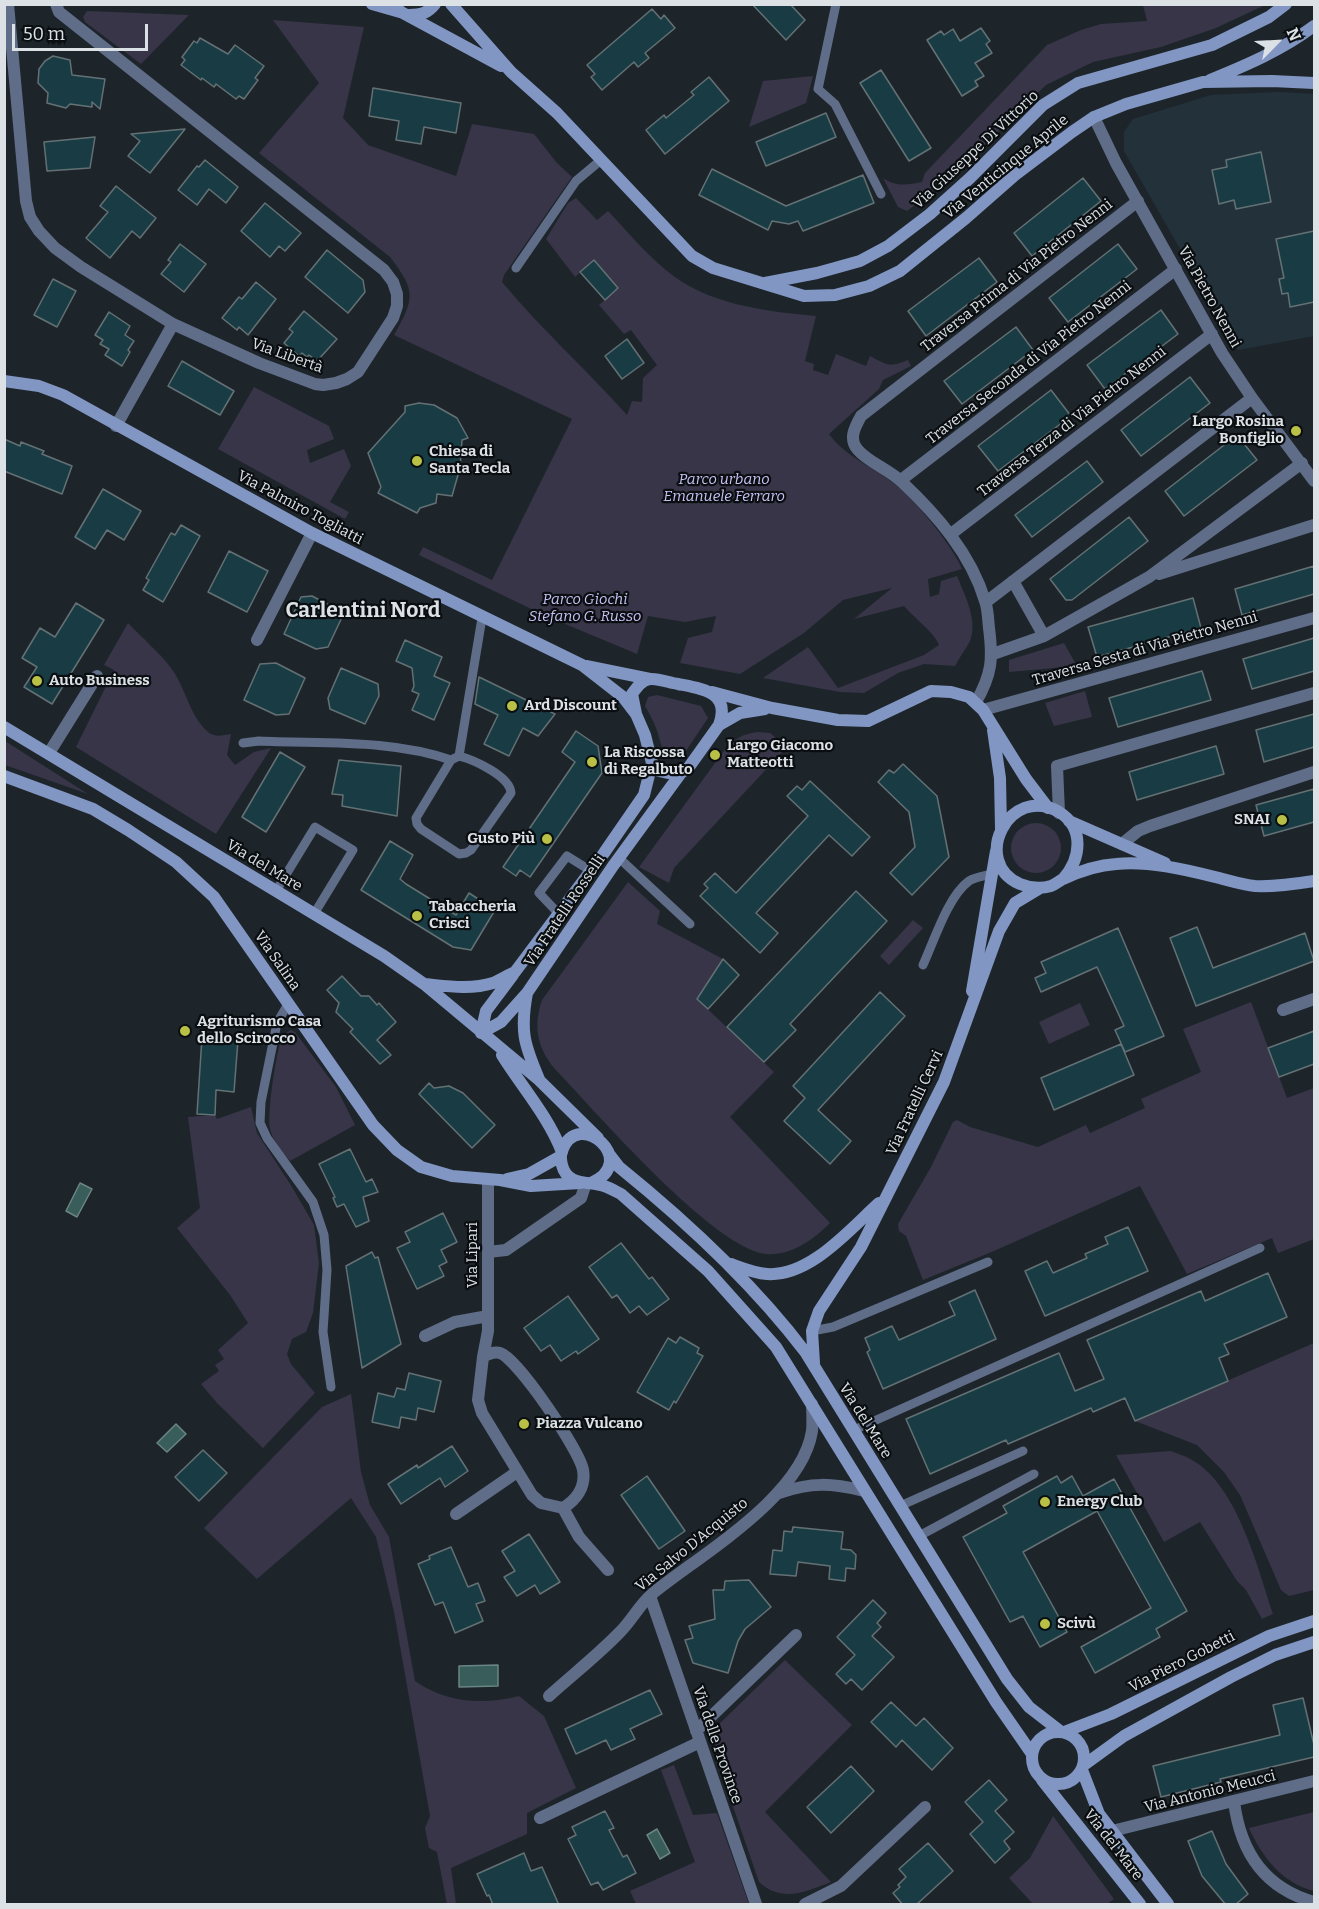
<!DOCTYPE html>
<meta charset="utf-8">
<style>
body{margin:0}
#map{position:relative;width:1319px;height:1909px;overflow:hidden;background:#1d252b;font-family:Bitter,serif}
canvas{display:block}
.frame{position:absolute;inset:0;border:6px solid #dbe1e5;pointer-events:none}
.north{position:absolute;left:1247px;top:12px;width:60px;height:60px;-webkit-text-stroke:4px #0a0e10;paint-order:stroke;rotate:66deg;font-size:16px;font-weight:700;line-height:24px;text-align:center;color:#dbe1e5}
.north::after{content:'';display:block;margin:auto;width:21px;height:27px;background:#dbe1e5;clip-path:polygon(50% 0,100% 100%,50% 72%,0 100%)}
.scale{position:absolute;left:12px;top:24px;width:136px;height:27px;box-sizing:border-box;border:3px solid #dbe1e5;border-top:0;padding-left:8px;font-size:18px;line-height:21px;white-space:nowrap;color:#dbe1e5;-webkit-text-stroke:4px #0a0e10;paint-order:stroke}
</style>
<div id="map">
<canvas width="1319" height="1909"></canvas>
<div class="frame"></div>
<div class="north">N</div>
<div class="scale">50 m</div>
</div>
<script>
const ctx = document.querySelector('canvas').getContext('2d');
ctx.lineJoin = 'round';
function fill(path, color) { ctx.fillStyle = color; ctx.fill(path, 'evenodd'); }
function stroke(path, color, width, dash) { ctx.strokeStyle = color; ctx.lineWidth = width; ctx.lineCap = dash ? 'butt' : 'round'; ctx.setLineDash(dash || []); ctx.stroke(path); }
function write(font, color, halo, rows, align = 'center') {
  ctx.font = font + ' Bitter,serif'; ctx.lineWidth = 4.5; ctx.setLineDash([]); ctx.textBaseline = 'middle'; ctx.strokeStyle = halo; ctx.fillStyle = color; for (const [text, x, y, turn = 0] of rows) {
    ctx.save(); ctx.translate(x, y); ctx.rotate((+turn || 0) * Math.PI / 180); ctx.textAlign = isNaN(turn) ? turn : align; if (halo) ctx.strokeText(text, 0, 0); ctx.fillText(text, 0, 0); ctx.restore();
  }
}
fill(new Path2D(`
 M1278 92 1314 94V336L1238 350 1124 151V132L1133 119 1211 95Z`), '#23313a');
fill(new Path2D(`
 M1143 5H1265L1216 28 1161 47 1093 62 1046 85 951 178 907 211 898 207 883 178C896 187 907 185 922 182L925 173 1047 45 1081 30 1101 24 1147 21Z
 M87 11 189 15 141 64 85 22 83 17Z
 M273 20 364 27 343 118 368 145 456 176 472 124 534 134 557 163 572 177 504 275 502 282C541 329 586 369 627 415L632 401 642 402 643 378 657 365 631 330 624 334 599 305 618 288 594 260 575 277 546 239 568 203 576 198 597 220 608 211C627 231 645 253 667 271 708 305 765 311 816 316L805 361 814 364 813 370 828 375 836 354 866 366 870 356C887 365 889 368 908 360L911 366 883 380 879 389 829 434C844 455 872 467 892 482 912 496 953 546 962 569L928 579 930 597 939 594 941 581 957 576C965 596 978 620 970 641 966 649 959 658 955 666L924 664 898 673 864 693 840 692 763 678 808 647 838 688 924 655 939 645C934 632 914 618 904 606L854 619 892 588 843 600 804 633 740 674 680 663 688 638 712 632 716 616 685 622 648 616 637 654 546 616 419 555 423 547 492 580 572 419 394 335C415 298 416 291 390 257L259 153 319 83Z
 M813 76 806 103 749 127 763 81Z
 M254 387 329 426 334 439 307 450 310 463 344 449 351 466 330 502 349 512 345 519 218 449Z
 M128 623C142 638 159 652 171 668 186 688 189 715 208 732 215 738 223 735 231 734L227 755 235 765 254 752 271 748 216 834 76 747 114 670 104 665Z
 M1064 643 1077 666 1009 672V660Z
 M1085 691 1092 717 1054 726 1045 703Z
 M657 695 701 706 708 718 684 754C661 766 662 742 656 728 653 720 649 713 645 706L648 697Z
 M758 732 770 733 787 747 674 868 669 883 639 867 726 748C736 738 743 734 758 732Z
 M5 741 88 794 5 765Z
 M1011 848a25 25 0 1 1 50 0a25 25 0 1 1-50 0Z
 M628 882 660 911 657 924 723 959 697 999 774 1072 730 1117 830 1223C813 1240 791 1256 766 1254 714 1249 595 1111 555 1069 537 1048 533 1026 542 1000Z
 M913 920 923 928 889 965 880 956Z
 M1251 1002 1287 1098 1314 1088V1239L1278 1253 1272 1238 1187 1274 1140 1186 994 1251 923 1280 906 1236 899 1231 898 1224 931 1167 953 1122 957 1120 970 1127 1038 1147 1086 1125 1090 1133 1145 1108 1141 1099 1201 1072 1183 1029Z
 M1080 1003 1090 1025 1049 1044 1039 1022Z
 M291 1030 295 1032 336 1087 355 1125 290 1161C282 1152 273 1141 270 1129 267 1113 275 1061 280 1044 281 1038 285 1033 291 1030Z
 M251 1107 257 1133 292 1187 314 1225 319 1263 313 1313 306 1332 292 1339 287 1354 291 1364 315 1393 263 1448 217 1403 201 1384 219 1371 215 1365 224 1359 218 1350 248 1323 230 1295 177 1228 200 1208 188 1117 215 1115 217 1119Z
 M1314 1343V1590L1289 1596 1281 1590 1240 1495 1224 1472 1197 1445 1135 1421Z
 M351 1394 361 1472 370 1505 389 1537 415 1681C446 1703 483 1705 519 1696L544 1716 576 1788 527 1813V1834L451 1868 456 1904H447L437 1852 429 1848 425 1828 430 1816 394 1612 376 1537 351 1498 257 1579 204 1528 322 1407Z
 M1171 1451C1178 1454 1186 1456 1192 1460 1237 1485 1258 1568 1273 1614L1262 1619 1246 1590 1237 1581 1200 1522 1164 1542 1116 1455Z
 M785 1660 852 1725 765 1812 831 1882C805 1892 782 1903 759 1882L709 1737 715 1728Z
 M674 1765 693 1815 717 1813 749 1904H636L630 1891 695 1862 661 1770Z
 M1314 1812V1891C1282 1883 1262 1857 1249 1828Z
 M1053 1816 1114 1899 1107 1904H1033L1009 1878 1030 1858Z`), '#373547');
const water = new Path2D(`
 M80 1183 92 1189 77 1217 66 1211Z
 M176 1424 186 1434 167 1452 157 1443Z
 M498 1665V1686L459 1687V1666Z
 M657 1829 670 1853 660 1859 647 1835Z`);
fill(water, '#395d5a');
stroke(water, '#6a8584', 1.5);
const building = new Path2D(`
 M752 4H790L805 20 786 40Z
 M652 9 661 19 664 15 675 28 645 53 649 58 638 67 634 62 602 90 591 77 595 74 587 65Z
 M981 28 990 41 986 44 992 53 975 63 984 76 975 81 978 86 962 96 927 40 941 31 944 35 953 29 960 41Z
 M200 38 228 54 235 45 264 66 255 78 258 80 244 99 239 96 236 99 216 84 214 87 202 78 201 80 181 65 185 60 182 57 194 41 197 43Z
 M53 56 70 60 72 75 105 79 100 109 92 102V107L70 104 66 108 47 103 48 93 38 83 39 69 45 61Z
 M881 70 931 148 909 161 860 83Z
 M709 77 729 101 665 154 646 130 664 115 666 118 694 95 691 92Z
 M373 88 461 103 456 133 424 127 421 144 396 140 399 121 369 116Z
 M826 113 836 137 766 166 756 142Z
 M185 129 150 173 128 156 140 141 131 134Z
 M95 137 90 168 47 171 44 142Z
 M1261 152 1271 202 1236 209 1234 200 1219 204 1212 170 1227 167 1226 160Z
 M205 160 238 187 226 203 209 189 197 205 178 190 197 166 199 167Z
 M712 169 786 206 863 175 874 203 803 231 798 221 789 224 772 221 768 230 699 195Z
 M1083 178 1101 201 1032 256 1014 233Z
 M116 186 156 218 140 238 132 231 110 258 86 238 108 212 100 206Z
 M265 203 301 233 285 251 279 246 270 257 241 231Z
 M1314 231V302L1290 307 1288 293 1282 294 1279 279 1284 278 1276 239Z
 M180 244 206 264 184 292 161 274 171 262 168 260Z
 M1118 244 1137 269 1068 322 1049 298Z
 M327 250 363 280 365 292 348 313 305 277Z
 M979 258 997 282 926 336 908 311Z
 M594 260 618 288 605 300 580 272Z
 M53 279 76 291 57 327 34 315Z
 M256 282 276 299 248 335 239 327 237 330 222 318 239 297 242 299Z
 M1161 310 1178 334 1105 389 1087 365Z
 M304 311 337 339 317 361 309 355 307 357 302 353 299 356 284 343 293 332 289 329Z
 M109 312 130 326 125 335 134 341 128 350 130 352 122 366 105 355 109 349 100 344 103 340 95 335Z
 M1016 327 1033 350 962 404 944 381Z
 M627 339 644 363 622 379 605 356Z
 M182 361 234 391 220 415 168 386Z
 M1190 377 1210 403 1141 456 1121 430Z
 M1051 390 1071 416 998 471 978 446Z
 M419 403 434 405 457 418 468 438 462 440 460 468 452 496 437 494 436 503 420 508 417 513 378 493 381 487 368 453 405 412V406Z
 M1237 435 1257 460 1184 516 1165 491Z
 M4 439 20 446 21 442 44 451 42 454 72 466 62 494 4 471Z
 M1087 461 1103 482 1032 537 1015 515Z
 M103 489 141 511 124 540 107 530 95 549 75 537Z
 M1129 517 1148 541 1072 600H1066L1050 579Z
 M181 525 200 536 163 602 143 590 149 580 146 578 171 533 175 535Z
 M229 551 268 571 247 612 208 592Z
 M1314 566V594L1242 615 1235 589Z
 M312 596 344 613 328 647 316 649 284 634 301 597Z
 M1193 598 1201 628 1097 657 1088 627Z
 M76 603 104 620 52 704 24 687 37 667 22 658 40 628 55 637Z
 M1314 638V671L1252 689 1243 659Z
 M405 640 442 657 434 676 450 683 434 720 412 710 419 694 412 691 414 686 412 668 396 661Z
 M276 663 305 678 289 714 276 715 244 700 260 664Z
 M341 668 378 684 379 696 365 724 330 709 328 698Z
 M1202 671 1211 700 1118 727 1109 698Z
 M479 677 555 714 538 736 523 728 509 756 484 744 498 715 475 704Z
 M1314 714V747L1264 762 1256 730Z
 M576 731 598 746 602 773 530 877 520 870 516 876 503 867 575 762 562 752Z
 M1216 746 1224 774 1137 800 1129 772Z
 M280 752 305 767 266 832 242 817Z
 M339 760 401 766 397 816 342 806 343 795 332 794Z
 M903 764 937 796 949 857 912 895 890 873 915 847 909 812 878 782 889 770 894 773Z
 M810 781 870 837 852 856 829 835 756 913 778 933 760 953 700 896 708 888 704 884 715 873 736 893 808 816 787 796 797 786 802 790Z
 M1314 789V822L1264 836 1256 805Z
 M390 841 413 855 400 879 406 884 456 915 469 893 495 910 471 950 453 947 361 890Z
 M856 891 887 921 790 1024 796 1030 764 1062 727 1027Z
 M1197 927 1213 968 1305 933 1314 961 1196 1006 1170 938Z
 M1118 928 1164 1036 1125 1052 1115 1030 1124 1026 1097 967 1041 992 1035 978 1046 973 1041 962Z
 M723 959 739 975 708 1009 697 999Z
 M342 976 361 996H369L377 1005 379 1003 396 1022 377 1040 391 1055 380 1064 350 1032 353 1029 336 1012 339 1003 327 990Z
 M880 992 905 1016 818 1110 851 1141 830 1164 784 1121 805 1098 793 1086Z
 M1314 1031V1064L1279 1077 1268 1048Z
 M202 1037 238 1040 234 1092 216 1090 215 1115 197 1114Z
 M1121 1044 1134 1075 1054 1110 1041 1078Z
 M429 1083 434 1088 449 1086 463 1093 495 1125 472 1148 419 1094Z
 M350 1149 366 1182 372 1179 378 1192 363 1197 369 1221 356 1227 344 1204 337 1207 333 1198 335 1197 319 1164Z
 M443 1213 457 1242 441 1250 447 1262 439 1266 444 1276 417 1289 397 1248 410 1242 405 1232Z
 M1128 1227 1148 1271 1045 1316 1025 1271 1047 1261 1053 1273 1087 1258 1085 1254 1108 1244 1105 1237Z
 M621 1243 649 1279 652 1277 669 1299 647 1315 639 1306 630 1313 617 1295 612 1298 589 1267Z
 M372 1252 375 1258 378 1257 401 1344 362 1368 346 1266Z
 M1268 1273 1287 1317 1224 1344 1229 1354 1219 1358 1228 1381 1135 1421 1125 1398 1093 1412 1091 1408 1008 1444 1006 1440 930 1474 906 1419 1059 1353 1075 1391 1104 1379 1087 1340 1201 1291 1205 1301Z
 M975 1290 996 1339 883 1389 867 1352 870 1350 865 1338 892 1326 899 1340 955 1315 949 1302Z
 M568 1296 599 1339 578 1354 576 1351 561 1361 550 1345 541 1351 524 1328Z
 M680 1337 699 1348 697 1353 703 1356 676 1403 674 1401 669 1410 637 1392 668 1338 676 1343Z
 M409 1373 441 1381 434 1412 418 1408 416 1420 401 1417 399 1428 372 1422 378 1393 394 1397 397 1388 405 1390Z
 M452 1446 468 1471 445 1487 440 1478 401 1504 388 1484 417 1465 418 1468Z
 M203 1450 227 1473 199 1501 175 1477Z
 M647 1476 685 1531 659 1549 621 1495Z
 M1057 1476 1061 1483 1072 1476 1083 1496 1114 1479 1187 1611 1156 1629 1160 1637 1095 1673 1081 1647 1151 1608 1097 1511 1023 1552 1067 1632 1040 1647 1023 1616 1010 1622 963 1537 1007 1513 1003 1506Z
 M793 1527 843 1532 841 1549 851 1550 856 1555 855 1569 846 1568 845 1581 829 1579 830 1566 798 1562 796 1576 770 1574 773 1550 782 1551 784 1531 792 1532Z
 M529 1534 560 1582 540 1594 535 1585 517 1596 504 1577 515 1571 502 1551Z
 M451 1547 468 1587 478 1583 485 1601 476 1604 483 1621 455 1633 443 1602 435 1605 418 1564 430 1559 429 1556Z
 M749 1580 771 1607 745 1629 738 1641 728 1673 693 1663 685 1640 693 1638 689 1626 715 1619 713 1590H724L725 1581Z
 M873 1600 886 1613 877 1623 881 1627 872 1636 894 1657 862 1690 851 1679 846 1684 836 1674 855 1655 837 1637Z
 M650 1690 662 1714 630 1729 635 1739 611 1750 606 1740 576 1754 565 1729Z
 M1303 1698 1314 1745V1757L1220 1779 1221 1782 1161 1797 1153 1766 1280 1735 1273 1705Z
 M891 1702 916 1726 924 1718 953 1748 932 1770 902 1740 896 1747 871 1722Z
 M851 1766 874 1791 831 1833 807 1807Z
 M989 1780 1007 1800 995 1811 1014 1832 1004 1841 1010 1849 995 1863 970 1834 983 1822 965 1802Z
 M605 1811 614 1828 609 1830 623 1857 627 1855 636 1873 603 1890 598 1882 591 1885 568 1839 576 1835 572 1827Z
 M1212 1831 1226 1864 1248 1894 1235 1905H1226L1202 1876 1188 1841Z
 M928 1843 953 1871 916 1905H903L893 1893 900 1887 898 1885 906 1877 899 1869Z
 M524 1853 531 1871 542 1867 559 1905H493L489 1895 487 1896 477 1874Z`);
fill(building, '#193c44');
stroke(building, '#647174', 1.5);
stroke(new Path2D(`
 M836 4 818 89 835 104 881 194
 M516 268 576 181 601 160
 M243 743 259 741C322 744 391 739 451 760
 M459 756C474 760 510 776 511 793L471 850 466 853 459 854 421 829 417 824 416 818 451 760Z
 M459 756 482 618
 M619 858 690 924
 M276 891 315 827 353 850 314 914
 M559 914 539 893 567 856 591 871
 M923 965C934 941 948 896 969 881 975 877 984 876 992 874
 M288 1004 277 1023 261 1102 260 1123 267 1138 313 1202 324 1235 327 1270 323 1332 331 1387
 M812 1331 833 1327 988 1262
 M854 1430 1260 1248
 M900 1506 1023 1451
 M919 1536 1034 1474`), '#606d88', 9);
stroke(new Path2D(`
 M8 4 26 201 30 217 39 231 55 248 81 267 173 324 259 363 315 384 323 385 336 383 347 379 358 372 393 318 397 306V294L393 282 384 270 59 12 56 4
 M1094 117 1116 163 1222 353 1252 398 1314 481
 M116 426 173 324
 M901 480 1176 269
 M951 534 1212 334
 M1159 574 1314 525
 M986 602 1252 398
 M1044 636 1149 577 1302 463
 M257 640 312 533
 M993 654 1044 636 1013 581
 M976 702C992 674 993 659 989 628 988 619 988 609 985 601 971 554 937 515 902 482 890 470 868 462 858 450 848 439 855 427 861 416L1138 201
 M983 710 1314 618
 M49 753 97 676
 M1059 813 1057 766 1314 693
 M1122 844 1138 831 1150 826 1314 772
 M1283 1010 1314 999
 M488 1252 506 1250 581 1198 586 1183
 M425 1336 455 1322 488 1316
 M483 1357C488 1354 494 1351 500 1353 518 1359 580 1451 583 1470 586 1487 576 1500 563 1508L541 1503 532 1495 482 1413 478 1400 483 1357 488 1331V1180
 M779 1493C812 1482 831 1483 864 1491
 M563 1508 579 1537 608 1570
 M456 1514 517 1472
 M650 1596 756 1904
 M549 1696C572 1675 598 1655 620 1632 632 1620 640 1604 652 1594 701 1554 802 1497 812 1431 813 1422 812 1412 812 1404
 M696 1731 796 1635
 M1234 1801C1240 1851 1264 1888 1314 1902
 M540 1818 700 1742
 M1112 1831 1314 1781
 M805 1904 841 1886 925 1807`), '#606d88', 12);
stroke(new Path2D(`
 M372 4 400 12
 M393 4 401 12 501 66
 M451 4 511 72 557 113 692 256 713 268 804 296 835 295 869 286 900 271 966 218 1015 175 1072 132 1094 117 1126 104 1203 82 1272 81 1314 83
 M409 15C421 15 428 13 435 4
 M1210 80C1247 65 1282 50 1314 26
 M765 283 817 273 860 261 888 246 930 214 970 178 1043 105 1078 83 1212 45 1269 17 1286 4
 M4 381 39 386 63 395 312 533 582 665 623 697 636 714
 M586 666 650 679
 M712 692 772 708 838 720 868 721 931 691 951 692 969 697 983 710 1026 779 1048 808
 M719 725C731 692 703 689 678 684 670 683 658 678 650 679 642 680 637 687 632 694L636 714 645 735 652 763 659 771 668 773H681L689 767 719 725 740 713 765 709
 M4 727 384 956 424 984 539 1080 598 1138
 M993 730 1000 778 1001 829
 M4 776 93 809 128 830 176 862 214 897 373 1125 397 1150 421 1167 452 1176 500 1180 531 1186 580 1183
 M1069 821 1165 863
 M1063 879C1081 859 1085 828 1059 812 1009 783 970 862 1020 884 1030 888 1041 889 1051 886 1056 884 1059 881 1063 879 1078 872 1099 865 1116 864 1149 861 1183 869 1215 877 1228 880 1242 885 1255 886 1275 887 1295 884 1314 881
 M424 984C446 986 471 990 493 983 500 980 508 975 515 972L604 853 644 795 652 763
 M972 991 996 851
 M481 1033 486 1011 513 975
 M481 1033 501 1022 527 993
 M502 1055C522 1087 548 1116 562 1152
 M539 1079C524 1044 520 1031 527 993L613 866 681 773
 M609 1154 619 1167C687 1222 753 1283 806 1353L1007 1679 1029 1707 1060 1731
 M507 1179 529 1174 561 1156
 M591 1183C641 1162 578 1106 562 1151 560 1156 561 1161 562 1165 567 1186 588 1181 604 1186 610 1188 615 1191 621 1194L708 1271 776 1347 996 1702 1032 1754
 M731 1264C742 1268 754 1273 767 1274 810 1277 850 1229 879 1203
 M814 1363 812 1331 819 1311 861 1247 944 1082 999 931 1015 903 1040 888
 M1032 1758a26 26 0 1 1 52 0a26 26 0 1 1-52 0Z
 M1064 1732 1111 1714 1269 1636 1314 1621
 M1084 1765 1124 1736 1231 1677 1275 1655 1314 1642
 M1082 1770 1099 1814 1168 1904
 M1042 1780 1140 1904`), '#8196c2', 12);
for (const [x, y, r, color] of [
 [1296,431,6,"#b9c046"],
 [417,461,6,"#b9c046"],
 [37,681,6,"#b9c046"],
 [512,706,6,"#b9c046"],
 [715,755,6,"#b9c046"],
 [592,762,6,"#b9c046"],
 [1282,820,6,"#b9c046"],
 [547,839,6,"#b9c046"],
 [417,916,6,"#b9c046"],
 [185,1031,6,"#b9c046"],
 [524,1424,6,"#b9c046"],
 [1045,1502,6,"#b9c046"],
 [1045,1624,6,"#b9c046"]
]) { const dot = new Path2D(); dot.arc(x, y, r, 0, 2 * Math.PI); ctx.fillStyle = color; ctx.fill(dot); stroke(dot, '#0a0e10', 2); }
write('15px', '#dbe1e5', '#0a0e10', [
 ["Via Giuseppe Di Vittorio",976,150,-43],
 ["Via Venticinque Aprile",1006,167,-39],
 ["Traversa Prima di Via Pietro Nenni",1017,276,-38],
 ["Via Pietro Nenni",1209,297,61],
 ["Via Libertà",287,356,20],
 ["Traversa Seconda di Via Pietro Nenni",1029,363,-38],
 ["Traversa Terza di Via Pietro Nenni",1072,422,-38],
 ["Via Palmiro Togliatti",300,508,28],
 ["Traversa Sesta di Via Pietro Nenni",1145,649,-16],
 ["Via del Mare",264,866,31],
 ["Via Fratelli Rosselli",565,911,-56],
 ["Via Salina",277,961,55],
 ["Via Fratelli Cervi",915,1103,-65],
 ["Via Lipari",473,1255,-90],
 ["Via del Mare",865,1421,58],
 ["Via Salvo D'Acquisto",692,1545,-39],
 ["Via Piero Gobetti",1182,1662,-27],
 ["Via delle Province",717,1745,71],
 ["Via Antonio Meucci",1210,1792,-14],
 ["Via del Mare",1113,1845,52]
]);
write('bold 15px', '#dbe1e5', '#0a0e10', [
 ["Largo Rosina",1284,422,"right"],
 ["Bonfiglio",1284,439,"right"],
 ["Chiesa di",429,452],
 ["Santa Tecla",429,469],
 ["Auto Business",49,681],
 ["Ard Discount",524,706],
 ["Largo Giacomo",727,746],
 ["Matteotti",727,763],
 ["La Riscossa",604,753],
 ["di Regalbuto",604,770],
 ["SNAI",1270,820,"right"],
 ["Gusto Più",535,839,"right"],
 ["Tabaccheria",429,907],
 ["Crisci",429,924],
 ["Agriturismo Casa",197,1022],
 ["dello Scirocco",197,1039],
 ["Piazza Vulcano",536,1424],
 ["Energy Club",1057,1502],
 ["Scivù",1057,1624]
], 'left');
write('italic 15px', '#c7c1f5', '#0a0e10', [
 ["Parco urbano",724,480],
 ["Emanuele Ferraro",724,497],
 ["Parco Giochi",585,600],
 ["Stefano G. Russo",585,617]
]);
write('bold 21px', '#dbe1e5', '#0a0e10', [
 ["Carlentini Nord",363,611]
]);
</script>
